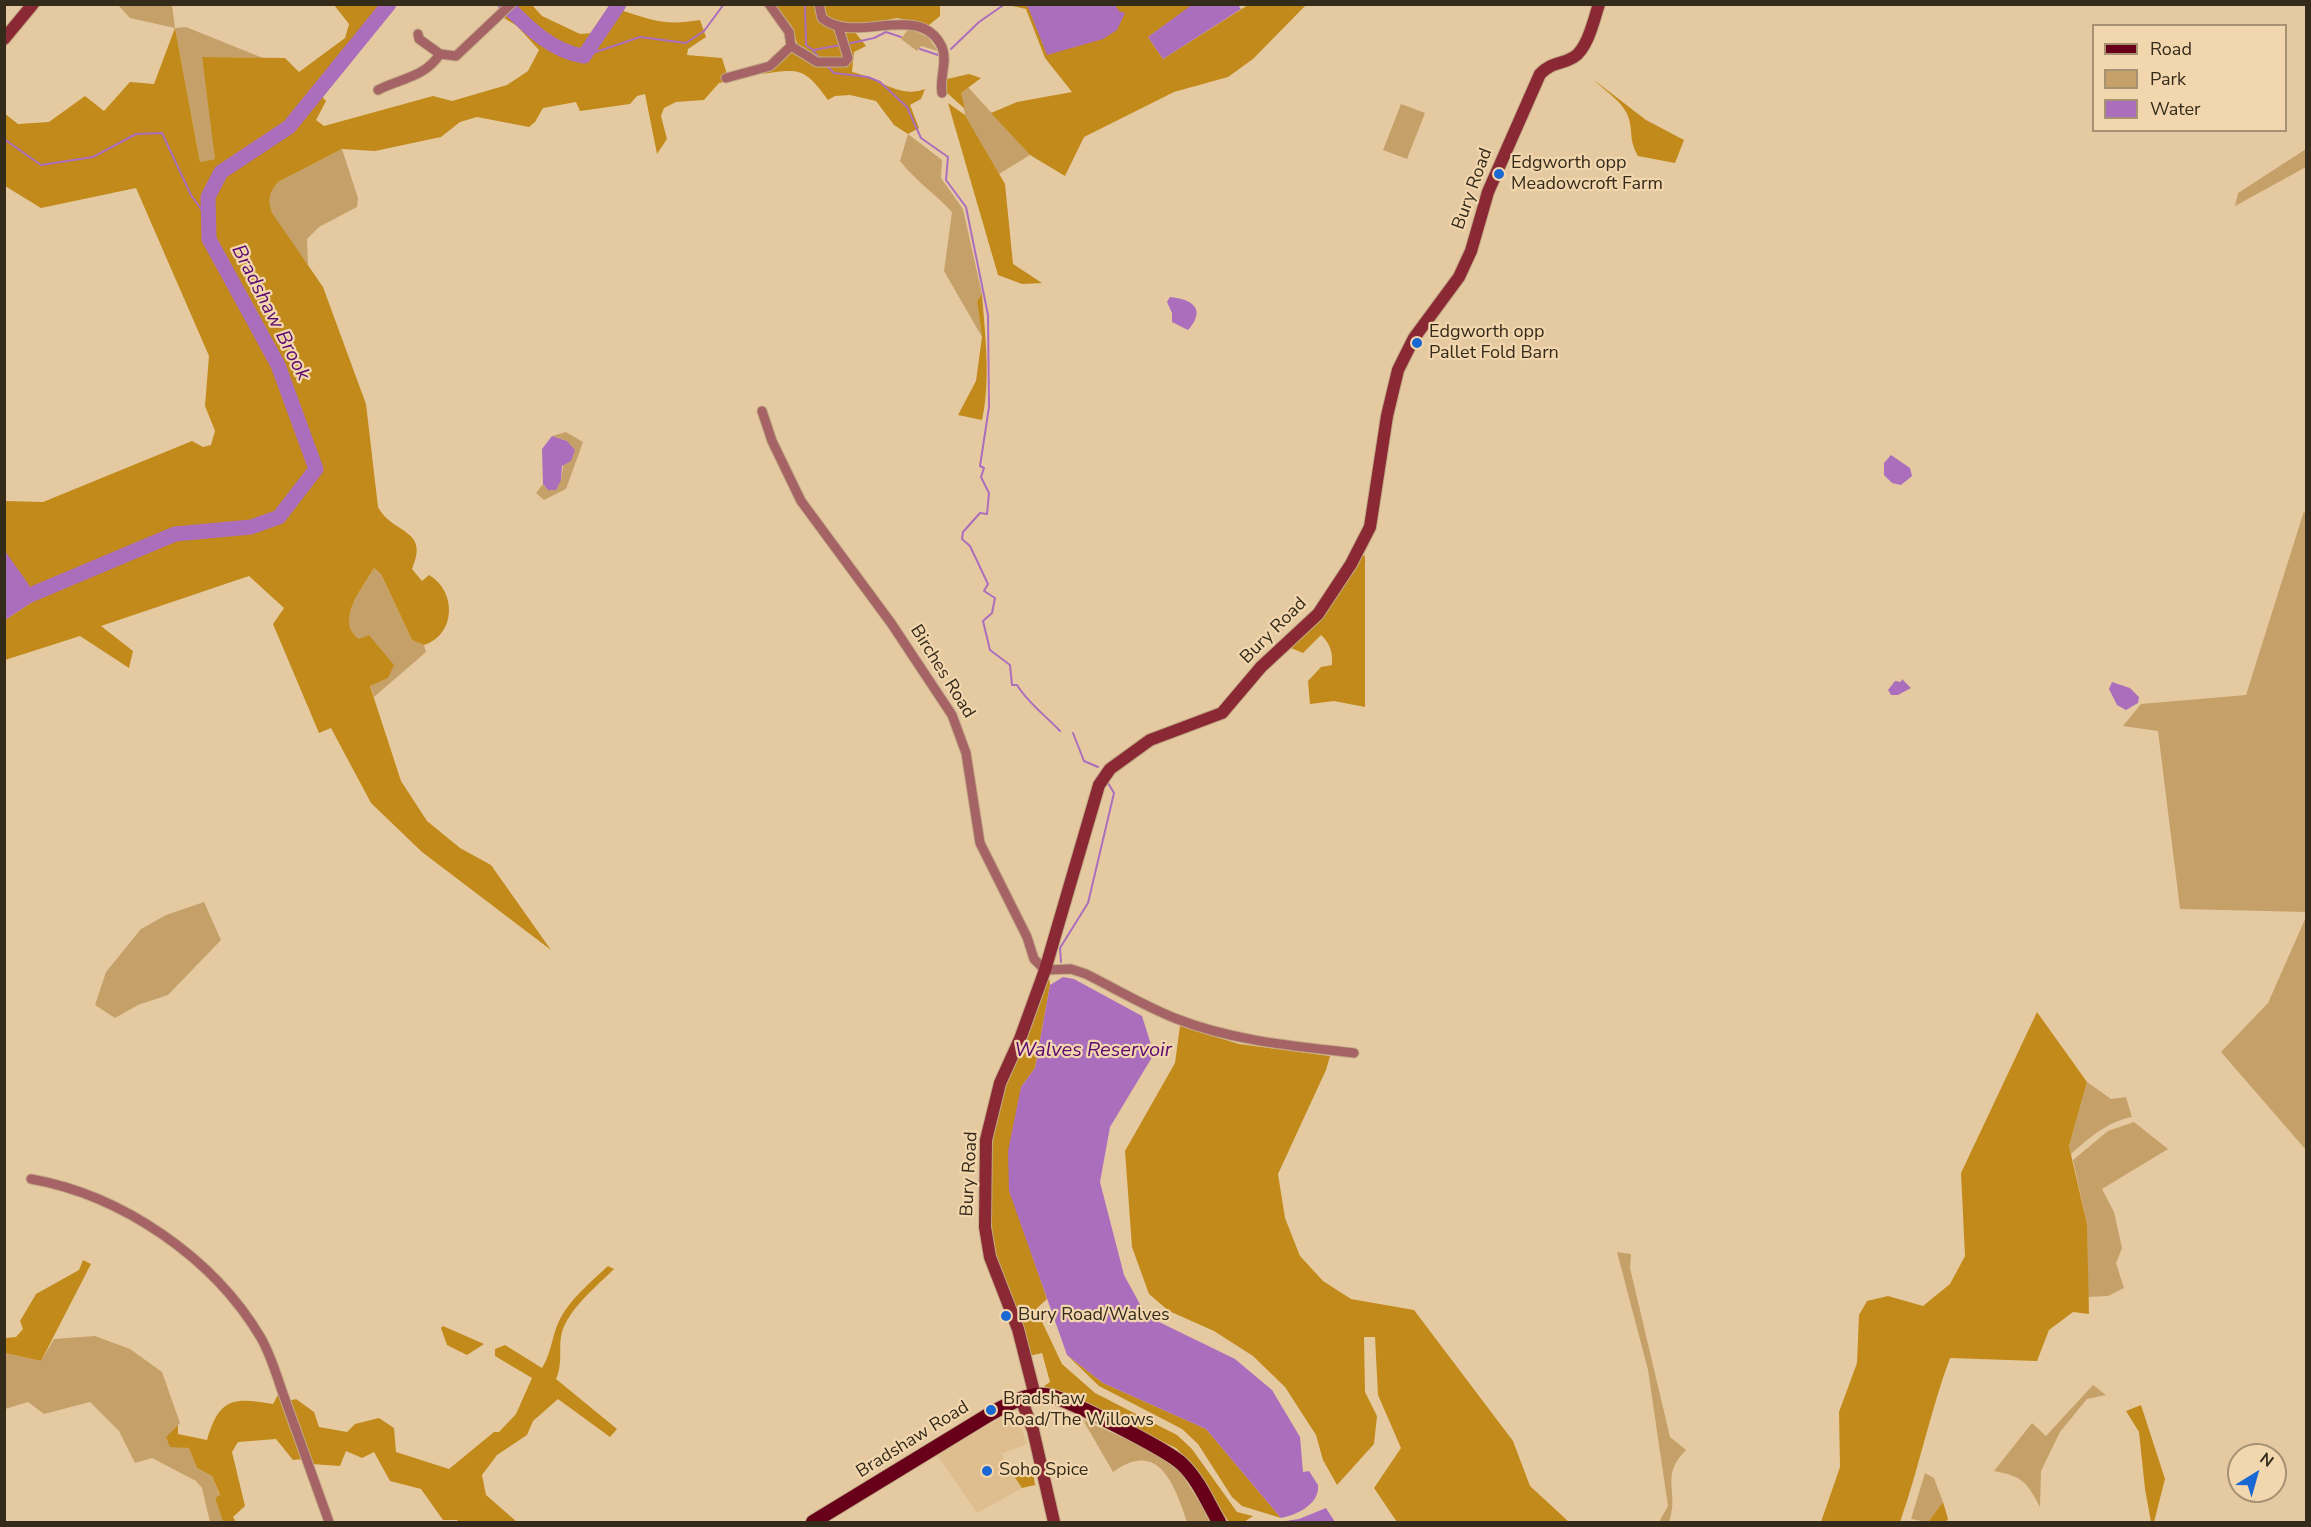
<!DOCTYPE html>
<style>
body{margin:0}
#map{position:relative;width:2311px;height:1527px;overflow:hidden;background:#e5caa1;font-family:"Nunito Sans",sans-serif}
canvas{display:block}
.frame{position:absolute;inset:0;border:6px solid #352b1b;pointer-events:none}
.legend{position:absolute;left:2092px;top:24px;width:195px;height:108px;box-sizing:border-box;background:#f2d7ae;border:2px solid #a69273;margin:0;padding:8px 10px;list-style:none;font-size:18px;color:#352b1b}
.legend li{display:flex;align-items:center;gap:12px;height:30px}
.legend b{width:30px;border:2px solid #a69273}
.north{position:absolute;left:2227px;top:1443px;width:60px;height:60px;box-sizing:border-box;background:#f2d7ae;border:2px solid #a69273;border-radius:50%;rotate:37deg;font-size:16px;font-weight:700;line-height:24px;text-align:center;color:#352b1b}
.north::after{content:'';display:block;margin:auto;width:21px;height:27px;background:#1a68d3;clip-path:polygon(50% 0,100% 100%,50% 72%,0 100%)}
</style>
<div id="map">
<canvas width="2311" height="1527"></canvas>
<div class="frame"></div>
<ul class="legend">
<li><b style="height:8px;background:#680019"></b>Road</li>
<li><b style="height:16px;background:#c5a169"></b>Park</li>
<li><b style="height:16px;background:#ab6ebd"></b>Water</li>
</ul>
<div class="north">N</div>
</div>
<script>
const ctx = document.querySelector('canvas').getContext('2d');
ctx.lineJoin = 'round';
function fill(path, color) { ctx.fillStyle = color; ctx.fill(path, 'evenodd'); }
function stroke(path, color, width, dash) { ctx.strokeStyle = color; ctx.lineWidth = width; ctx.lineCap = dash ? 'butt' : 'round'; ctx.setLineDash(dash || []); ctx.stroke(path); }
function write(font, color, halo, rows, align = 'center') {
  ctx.font = font + ' "Nunito Sans",sans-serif'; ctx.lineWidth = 4.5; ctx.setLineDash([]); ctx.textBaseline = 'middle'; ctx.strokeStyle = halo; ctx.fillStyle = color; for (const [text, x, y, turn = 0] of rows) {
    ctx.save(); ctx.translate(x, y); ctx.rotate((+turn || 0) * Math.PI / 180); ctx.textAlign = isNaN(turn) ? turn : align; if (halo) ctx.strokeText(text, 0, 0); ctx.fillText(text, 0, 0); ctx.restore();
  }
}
fill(new Path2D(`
 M1006 1418 1021 1427 1027 1444 1001 1454 1022 1488 977 1513 937 1455 999 1419Z`), '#debe8f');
fill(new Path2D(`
 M118 5H172L175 28 186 27 263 58 202 57 216 159 200 162 175 28 130 18Z
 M909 28 928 37 938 51 921 46 917 51 901 39Z
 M968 87 1030 155 999 174 965 115 961 93Z
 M1401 104 1425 113 1407 159 1383 150Z
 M908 134 942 160 941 178 963 209 982 294 977 301 982 337 944 271 952 212C935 194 915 180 900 161Z
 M342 149 358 198 357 207 319 227 307 239 308 265C297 250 271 220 268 203 267 195 273 188 278 182Z
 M2306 149V167L2235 206 2238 193Z
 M566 432 583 442 566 489 544 500 536 493 543 484 548 490 561 480 567 441 552 436Z
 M2304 511 2306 517V912L2180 909 2158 731 2123 726 2141 704 2246 695Z
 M374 568 381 574 412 640 424 645 426 652 374 697 370 685 388 678C380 667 347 632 348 622 349 604 365 584 374 568Z
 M204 902 221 940 168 995 138 1005 115 1018 95 1005 106 972 141 929 166 915Z
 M2306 917V1150L2221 1052 2268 1003Z
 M2087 1082 2111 1099 2126 1097 2132 1117C2107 1122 2090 1137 2071 1154L2069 1146Z
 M2134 1122 2168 1149 2102 1189 2114 1212 2122 1248 2116 1263 2124 1288 2108 1296 2088 1297 2087 1224 2073 1160 2108 1131Z
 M1617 1252 1631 1254 1630 1268 1670 1437 1686 1450C1659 1477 1680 1491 1669 1522H1659L1668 1506 1659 1445 1648 1370Z
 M95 1336 130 1349 162 1372 180 1423 166 1438 181 1447 189 1448 197 1468 212 1476 220 1496 215 1498 223 1522H210L202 1488 196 1481 152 1458 135 1463 119 1431 90 1402 44 1414 28 1402 5 1409V1353L41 1361 54 1339Z
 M2093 1385 2106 1395 2087 1399 2060 1432 2041 1471 2040 1507C2027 1482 2022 1476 1994 1471L2032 1423 2046 1436Z
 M1083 1420 1149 1449 1176 1465 1212 1522H1187C1175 1486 1159 1438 1113 1472Z
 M1925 1473 1934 1478 1943 1502 1928 1522 1911 1519Z`), '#c5a169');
fill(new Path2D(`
 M334 5H383L316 90 326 101 316 120 324 126 433 96 452 101 507 85 528 71 539 50 517 26 504 18 519 5H532L542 16 580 34 604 32 620 10C652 20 665 26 700 20L706 37 688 49 687 55 722 58 729 81 719 83 704 100 676 102 664 108 661 116 667 139 657 154 645 94 637 96 630 104 580 111 576 102 543 108 535 122 529 127 477 117 460 122 441 137 375 151 342 149 278 182C269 193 267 199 272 213L323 287 366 404 378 507C393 535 430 528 412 569L422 581 429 575C457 591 456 635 424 645L412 640 381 574 374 568C363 588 334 621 359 639L369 635 394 665 388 678 370 686 401 781 427 821 460 848 491 865 551 950 422 852 371 803 331 728 319 733 273 624 284 608 249 576 101 626 133 651 129 668 80 636 5 660V620L34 601 5 551V501L43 502 192 441 203 447 211 445 215 431 205 406 209 356 136 188 41 208 5 186 4 113 18 124 49 122 85 96 104 111 130 82 154 84 175 28 200 162 215 159 202 57 285 58 299 72 345 38 349 24Z
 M774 5H940V16L929 25 897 18 851 27 866 46 854 52 852 72C879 78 899 99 925 89L921 99 910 105 919 128 908 134 894 125 876 101 850 95 835 96 828 100C805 69 801 68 763 74L784 60 797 43 791 25Z
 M1008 5H1193L1148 37 1163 59 1248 5H1306L1253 59 1228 77 1174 92 1084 137 1065 176 1030 155 991 113 1017 102 1072 92 1045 58 1026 9Z
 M969 74 981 78 961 93 965 109 946 92 947 79Z
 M1594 80 1646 120 1684 140 1675 163 1638 156C1629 140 1633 135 1629 119 1625 103 1605 91 1594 80Z
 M948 103 965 115 1005 184 1013 264 1042 283 1022 284 998 275Z
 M982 294C985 335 991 380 982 420L958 415 976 381 982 337 977 301Z
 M1365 555V707L1334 701 1310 704 1308 681 1321 667 1332 665C1333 653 1330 643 1321 635L1303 653 1291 648 1319 620 1360 558Z
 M1045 977H1049L1050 985 1035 1068 1021 1087 1010 1191 1047 1299 1036 1309 1062 1364 1095 1393 1177 1435 1192 1449 1237 1512 1253 1516 1244 1522H1229L1187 1459 1176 1448 1044 1386 1050 1382 1042 1353 1029 1356 994 1258 989 1227 990 1140 1003 1086 1020 1055Z
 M2037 1012 2087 1082 2069 1146 2087 1224 2089 1314 2073 1312 2049 1330 2037 1361 1950 1358C1930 1412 1919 1468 1900 1522H1821L1840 1467 1839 1412 1857 1363 1859 1315 1867 1301 1888 1296 1923 1306 1950 1284 1965 1256 1961 1173Z
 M1180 1026 1239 1044 1330 1056 1326 1070 1278 1174 1285 1218 1300 1256 1323 1281 1351 1299 1414 1310 1513 1441 1530 1486 1569 1522H1397L1374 1488 1401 1448 1378 1395 1375 1337H1364L1365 1392 1377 1416 1374 1444 1337 1485 1323 1460 1316 1435 1285 1387 1253 1356 1214 1331 1169 1311 1149 1294 1132 1247 1125 1151 1175 1063Z
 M83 1260 91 1264 41 1361 5 1353V1338L16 1337 23 1329 20 1321 36 1294 79 1270Z
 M608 1266 614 1269C597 1286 572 1306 563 1329 557 1345 564 1361 556 1379L617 1429 610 1437 558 1399 533 1421 527 1435 497 1455 482 1475 486 1495 517 1522H459L457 1520H443L421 1489 390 1481 374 1452 362 1458 346 1451 340 1466 311 1464 288 1401 296 1399 314 1412 319 1427 347 1432 355 1424 379 1418 394 1428 396 1452 449 1469 494 1432H499L516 1414 532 1378 495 1356V1349L505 1345 542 1368C552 1352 552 1334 560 1319 571 1298 591 1282 608 1266Z
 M443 1326 484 1344 467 1355 447 1345 441 1328Z
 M1067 1355 1103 1383 1206 1429 1281 1518 1242 1506 1232 1497 1198 1444 1182 1429 1099 1386Z
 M279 1393 303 1459 293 1460 276 1439 238 1442 232 1452 245 1506 233 1517 236 1522H223L215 1498 220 1495 212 1476 197 1468 189 1448 170 1447 166 1437 178 1425V1434L207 1440C219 1398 233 1397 273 1404Z
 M2141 1405 2165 1479 2154 1522H2151L2145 1489 2139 1432 2126 1411Z
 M1033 1471 1035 1485 1022 1488 1014 1476Z
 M1943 1502 1948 1519 1946 1522H1928Z`), '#c18a1b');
fill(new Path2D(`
 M1193 4 1238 5 1241 9 1163 59 1148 37Z
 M1021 5H1115L1119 11 1125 13 1117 30 1103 39 1047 55 1028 7Z
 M1170 297C1192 299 1207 309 1188 330L1172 322V313L1167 302Z
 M552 436 567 441 575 450 571 461 562 466 561 480 556 490H548L543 484 542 449Z
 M1891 455 1910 468 1912 476 1901 485 1892 483 1884 475V463Z
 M5 551 29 585 34 601 5 620Z
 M1902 679 1911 688 1898 695H1891L1888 690 1895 681 1901 682Z
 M2112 682 2130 688 2139 697 2138 703 2126 710 2117 705 2109 689Z
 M1063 977 1074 979 1142 1016 1154 1054 1110 1127 1100 1182 1124 1275 1142 1308 1155 1320 1235 1359 1272 1390 1300 1437 1303 1472 1309 1471 1318 1485C1320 1504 1297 1515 1281 1518L1206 1429 1103 1383 1067 1355 1009 1191 1008 1151 1021 1087 1035 1068 1050 985Z
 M1326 1508 1335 1522H1279L1299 1519Z`), '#ab6ebd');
stroke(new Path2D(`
 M805 4 806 45 813 50 841 45
 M847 44 874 38 886 32 901 37
 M920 49 938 55
 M951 49 979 22 1005 4
 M813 50 821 60
 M584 56 640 37 686 43 704 31 724 4
 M825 64 834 73 868 77 880 82 907 107 921 138 948 157 946 180 966 207 988 315 989 407 980 466 984 468 981 477 989 493 987 514 980 513 963 532 962 539 970 546 988 584 984 591 995 598 992 613 983 621 990 650 1010 665 1012 685H1017C1028 703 1045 715 1060 731
 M4 139 41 165 93 157 136 134 162 133 191 195 209 220
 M1073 733 1084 761 1098 767
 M1061 962 1060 948 1088 903 1114 793 1108 783`), '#ab6ebd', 2);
stroke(new Path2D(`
 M505 4C527 26 552 52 584 56L619 4
 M4 606 175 534 251 527 279 517 316 469 278 365 209 239 208 197 221 172 289 127 389 4`), '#ab6ebd', 15);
const street = new Path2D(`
 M819 4 822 18C855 46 920 0 942 47 948 61 939 79 942 93
 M418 34 419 39 440 54
 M791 46 817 62H845L848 58 839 29
 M440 54 456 56 511 4
 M726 78 770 66 791 46 789 32 769 4
 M378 90C401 78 424 78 440 54
 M762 411 772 441 801 501 891 623 952 715 966 753 980 843 1027 937 1034 959 1045 970 1071 969 1086 974C1116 989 1146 1007 1177 1019 1233 1041 1295 1046 1354 1053
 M31 1179C122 1195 214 1258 261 1338 272 1357 278 1381 286 1402 300 1442 315 1482 329 1522`);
const secondary = new Path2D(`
 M4 39 33 4
 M1035 1396 1018 1329 990 1257 985 1227 986 1140 1000 1083 1020 1039 1045 970 1099 785 1110 769 1150 740 1222 713 1261 667 1318 614 1351 564 1370 527 1387 416 1398 370 1414 338 1459 277 1471 251 1488 192 1540 74C1553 61 1561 65 1574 57 1588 48 1594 19 1599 4
 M1021 1399 1033 1430 1054 1522`);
const primary = new Path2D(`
 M813 1522 990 1414C1006 1405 1027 1393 1046 1395 1063 1396 1169 1451 1182 1464 1198 1479 1208 1503 1219 1522`);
stroke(street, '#c2aa86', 11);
stroke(secondary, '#c2aa86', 14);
stroke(primary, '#c2aa86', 16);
stroke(street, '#a66365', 9);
stroke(secondary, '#8a2934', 12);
stroke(primary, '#680019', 14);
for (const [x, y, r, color] of [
 [1499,174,6,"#1a68d3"],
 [1417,343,6,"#1a68d3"],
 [1006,1316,6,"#1a68d3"],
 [991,1410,6,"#1a68d3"],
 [987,1471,6,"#1a68d3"]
]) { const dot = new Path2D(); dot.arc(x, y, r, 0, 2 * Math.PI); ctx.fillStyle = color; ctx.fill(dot); stroke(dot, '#f2d7ae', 2); }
write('18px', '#352b1b', '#f2d7ae', [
 ["Edgworth opp",1511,164],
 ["Meadowcroft Farm",1511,185],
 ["Edgworth opp",1429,333],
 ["Pallet Fold Barn",1429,354],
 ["Bury Road/Walves",1018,1316],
 ["Bradshaw",1003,1400],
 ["Road/The Willows",1003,1421],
 ["Soho Spice",999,1471]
], 'left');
write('18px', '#352b1b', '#f2d7ae', [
 ["Bury Road",1473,189,-70],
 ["Bury Road",1274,631,-45],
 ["Birches Road",942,672,58],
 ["Bury Road",970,1174,-87],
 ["Bradshaw Road",913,1440,-32]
]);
write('italic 20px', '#5c0870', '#f2d7ae', [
 ["Bradshaw Brook",270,313,63],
 ["Walves Reservoir",1093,1051]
]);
</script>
